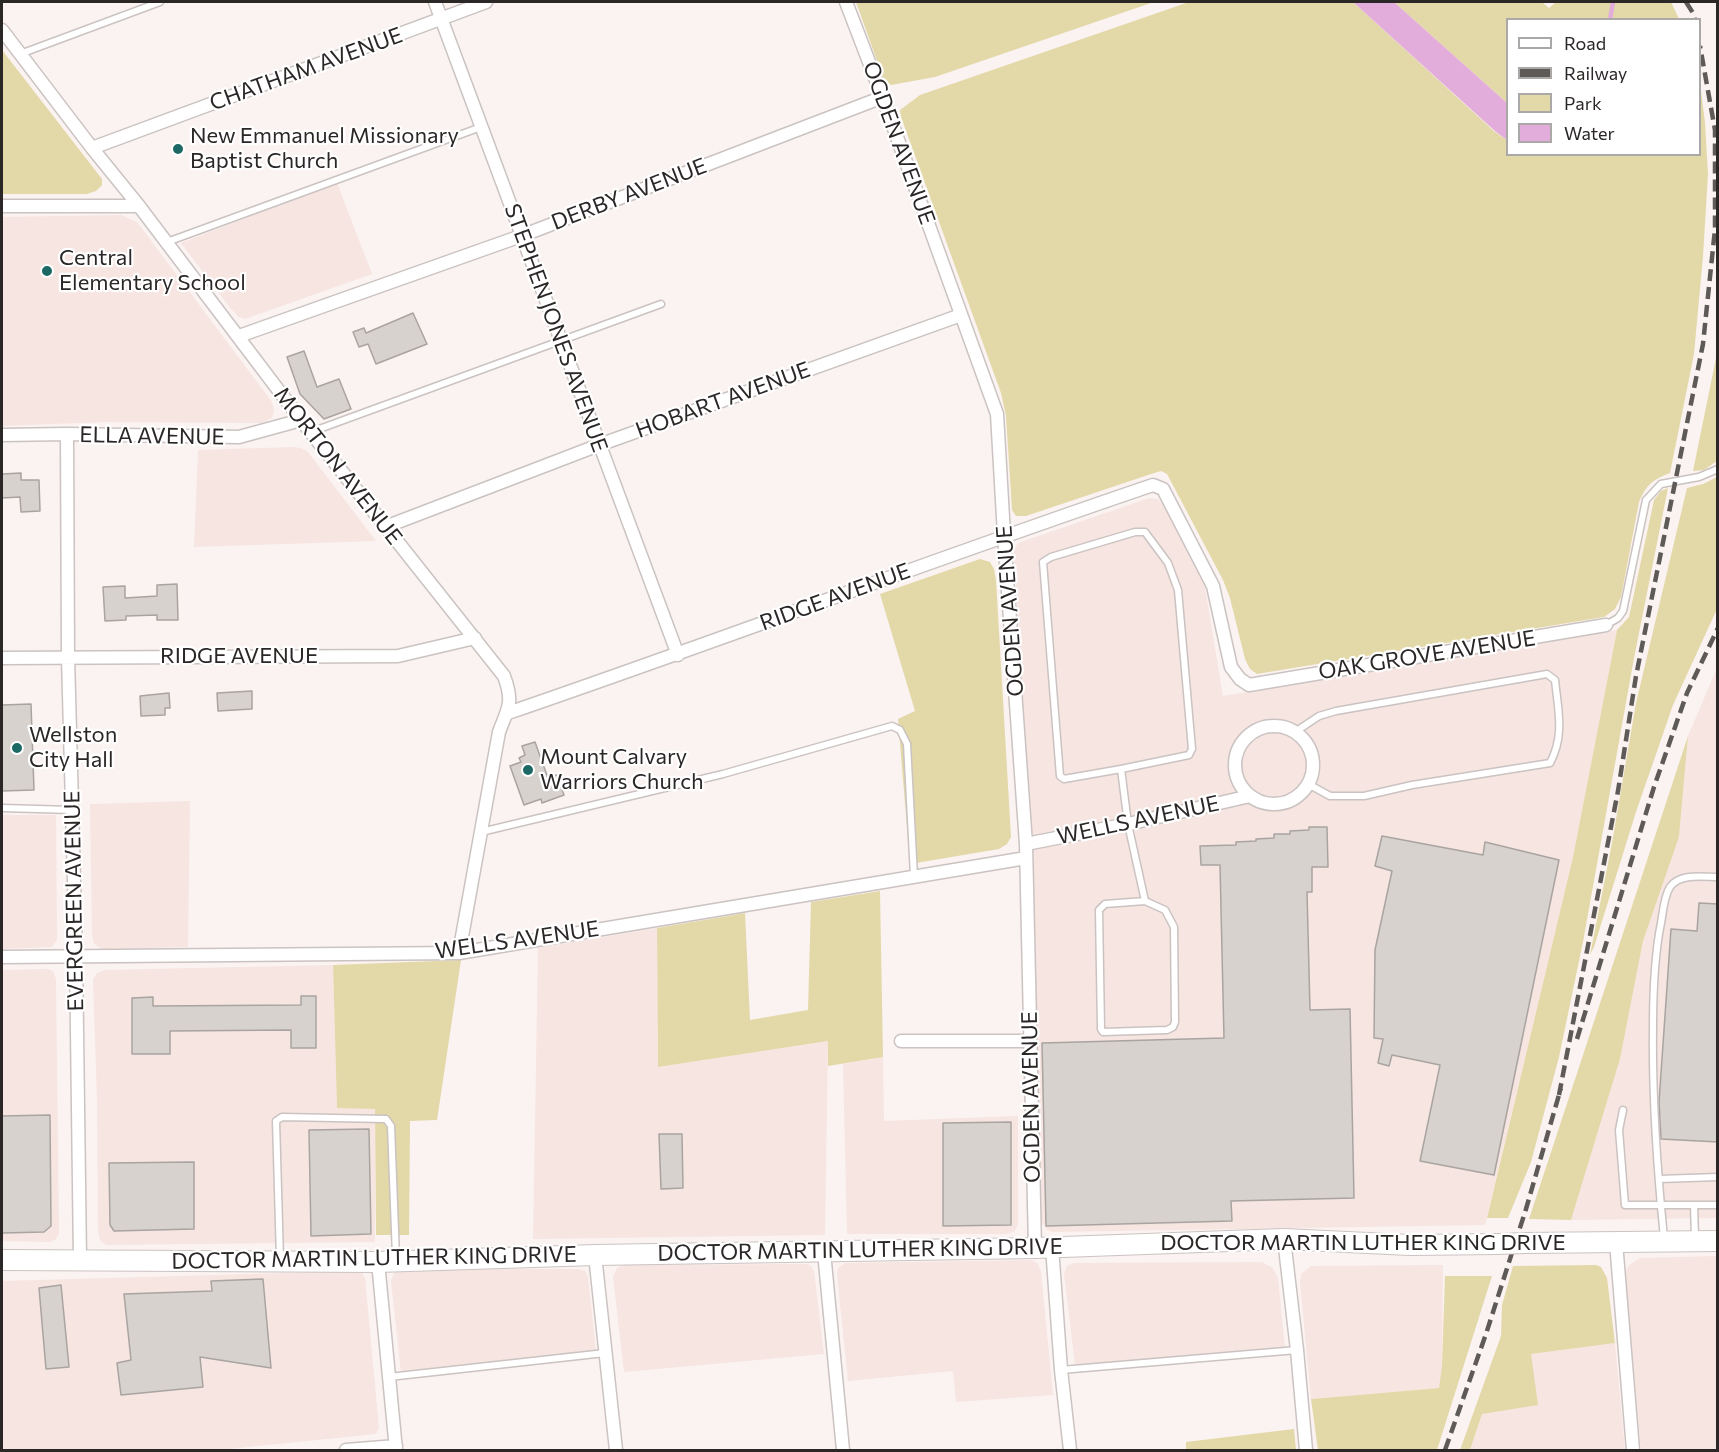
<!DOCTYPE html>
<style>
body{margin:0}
#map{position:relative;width:1719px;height:1452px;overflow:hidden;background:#fbf3f1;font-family:Commissioner,sans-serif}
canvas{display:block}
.frame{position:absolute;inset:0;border:3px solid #2a2726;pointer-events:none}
.legend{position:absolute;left:1506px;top:18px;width:195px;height:138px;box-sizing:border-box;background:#fff;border:2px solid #aaa9a8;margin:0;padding:8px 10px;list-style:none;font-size:18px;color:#2a2726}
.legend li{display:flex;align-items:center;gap:12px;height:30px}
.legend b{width:30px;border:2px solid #aaa9a8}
</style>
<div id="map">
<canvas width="1719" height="1452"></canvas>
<div class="frame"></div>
<ul class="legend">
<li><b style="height:8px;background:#fff"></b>Road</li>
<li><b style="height:8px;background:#5e5a58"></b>Railway</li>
<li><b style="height:16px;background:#e3d8a8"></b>Park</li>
<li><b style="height:16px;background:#e3addb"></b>Water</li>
</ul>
</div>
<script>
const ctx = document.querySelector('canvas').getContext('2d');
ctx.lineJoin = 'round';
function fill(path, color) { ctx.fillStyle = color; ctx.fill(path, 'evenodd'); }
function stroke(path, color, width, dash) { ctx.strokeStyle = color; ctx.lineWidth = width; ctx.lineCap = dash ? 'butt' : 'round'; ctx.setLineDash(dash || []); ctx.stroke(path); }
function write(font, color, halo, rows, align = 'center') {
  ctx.font = font + ' Commissioner,sans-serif'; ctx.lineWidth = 4.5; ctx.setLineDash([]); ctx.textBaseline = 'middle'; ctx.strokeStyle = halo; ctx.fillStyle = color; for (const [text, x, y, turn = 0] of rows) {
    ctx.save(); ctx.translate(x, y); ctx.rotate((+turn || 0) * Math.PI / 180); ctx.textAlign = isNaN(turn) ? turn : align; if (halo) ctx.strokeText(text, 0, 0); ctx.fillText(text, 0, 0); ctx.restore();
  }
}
fill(new Path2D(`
 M337 183 372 274 245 319 239 317 231 309 181 243Z
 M121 215 137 222 272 402 274 411 272 418 262 423 105 422 2 426V217Z
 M293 447 301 448 308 452 376 541 194 547 198 450Z
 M1149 498 1158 499 1163 505 1205 587 1223 696 1617 630 1573 857 1485 1225 1052 1232 1046 1229 1040 1219 1033 870 1014 550 1018 543Z
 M1717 668V1218L1571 1220 1620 1059 1643 941 1679 837 1688 736Z
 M190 801 188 947 102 949 94 944 92 935 90 804Z
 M2 815H56L57 940 52 947 2 949Z
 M657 928 658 1067 828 1041 825 1235 533 1239 538 948Z
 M333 965 337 1107 375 1109V1242L106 1245 100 1240 98 1231 97 1101 93 979 97 973 105 970Z
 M47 969 53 971 56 979 59 1234 56 1239 50 1242 2 1241V970Z
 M883 1057 884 1121 1018 1116V1225L1014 1232 1006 1234H847L843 1064Z
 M1717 1256V1450H1641L1624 1274 1629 1265 1640 1258Z
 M1031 1260 1037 1263 1041 1271 1053 1395 956 1402 953 1371 848 1381 837 1275 838 1268 845 1263Z
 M1262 1262 1273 1268 1278 1278 1285 1347 1075 1365 1064 1274 1067 1266 1074 1263Z
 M805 1264 810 1265 814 1271 824 1354 624 1372 613 1277 617 1268 624 1265Z
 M1443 1265 1442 1365 1439 1388 1311 1399 1300 1282 1301 1274 1311 1266Z
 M400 1269H578L585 1271 588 1277 596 1350 401 1373 391 1281 394 1273Z
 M356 1271 362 1273 365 1278 379 1428 376 1434 219 1450H2V1281Z
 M1615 1343 1625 1450H1470L1482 1414 1530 1354Z`), '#f6e5e1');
fill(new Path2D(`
 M856 2H1154L935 77 891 85 884 80 881 72Z
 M1189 2H1353L1495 132 1507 140 1508 154H1700V82L1705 123 1708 174 1703 256 1694 354 1670 473C1652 480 1647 484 1639 502L1621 597 1615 609 1604 617 1257 674 1250 669 1245 659 1230 598 1223 580 1167 474 1161 471 1151 474 1026 516H1016L1012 510 1006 416 1001 393 901 117 900 110 920 95Z
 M1394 2H1542L1549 8 1556 2H1671L1679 19 1508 20 1507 103Z
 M2 50 102 179V185L96 191 87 194H2Z
 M1717 353V461L1704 470 1693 471Z
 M1717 477V609L1673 705 1636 812 1594 947 1590 955 1612 843 1636 703 1687 488 1703 484Z
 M1668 488 1634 658 1583 942 1559 1057 1531 1162 1508 1218H1487L1573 857 1617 630 1629 617 1654 500 1661 491Z
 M980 559 990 562 994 569 996 580 1011 837 1007 844 999 849 910 864 898 719 915 711 880 594Z
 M1688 736 1679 837 1643 941 1620 1059 1571 1220 1529 1219Z
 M880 891 883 1057 828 1066V1041L658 1067 657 928 745 913 750 1020 808 1010 811 902Z
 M461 960 437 1120 410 1121 409 1235H376L375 1109 337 1108 333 965Z
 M1596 1265 1601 1267 1607 1278 1615 1343 1531 1354 1538 1405 1482 1414 1470 1450H1460L1501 1336 1502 1305 1513 1266Z
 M1445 1276H1492L1437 1450H1318L1311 1399 1439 1388 1442 1365Z
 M1294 1429 1296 1450H1186V1442Z`), '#e3d8a8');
fill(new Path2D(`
 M1353 2H1394L1507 103V140L1496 132Z`), '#e3addb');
stroke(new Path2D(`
 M1610 20 1613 2`), '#e3addb', 4.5);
const building = new Path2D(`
 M413 313 427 344 376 364 368 344 359 347 353 332 364 328 366 333Z
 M304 351 317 387 339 379 351 409 324 419 300 394 287 357Z
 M21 473V480H39L40 511 21 512 20 497 2 498V474Z
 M177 584 178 620H157V615L126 616V620L105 621 103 587 125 586V598L157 596V585Z
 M252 691V709L218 711 217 693Z
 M169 693 170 708H165V715L141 716 140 696Z
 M31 704 34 790 2 791V705Z
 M535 742 548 778 557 775 564 795 542 803 541 799 524 805 510 766 521 762 519 758 525 755 522 746Z
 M1309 827H1327L1328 867H1312V892H1307L1310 1010 1350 1009 1354 1198 1231 1201 1232 1221 1046 1226 1042 1043 1224 1038 1220 865H1201L1200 846 1236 845V842L1256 841V839L1274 838V834H1290V831L1309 830Z
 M1382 836 1483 855 1485 842 1559 860 1494 1175 1420 1161 1440 1065 1392 1055 1389 1066 1378 1063 1383 1039 1374 1038 1375 950 1392 871 1375 866Z
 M1699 903 1718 904V1142L1661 1139 1659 1102 1671 929 1697 931Z
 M301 996H316V1048H291V1030L170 1031V1054H132V998L153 997V1006L301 1005Z
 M50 1115 51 1226 44 1232 2 1233V1116Z
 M1011 1122V1225L943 1226V1123Z
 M369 1129 371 1234 311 1236 309 1130Z
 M659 1134H682L683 1188 661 1189Z
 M194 1162V1229L114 1231 110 1225 109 1163Z
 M263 1279 271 1368 200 1357 203 1387 121 1395 117 1363 131 1360 124 1294 212 1291 211 1281Z
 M61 1285 69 1367 46 1369 39 1288Z`);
fill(building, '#d8d2ce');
stroke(building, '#a9a4a0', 1.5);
const service = new Path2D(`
 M20 54 160 2
 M167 242 481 127
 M311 432 661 304
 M1606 625 1618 618 1623 611 1646 500 1661 484 1699 477 1718 469
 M1295 732 1319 716 1336 711 1547 674 1555 680C1558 710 1565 735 1550 763L1412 785 1364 796H1330L1308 784
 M1121 769 1064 779 1060 776 1043 562 1051 557 1135 532H1145L1168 563 1178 590 1192 749 1189 755 1121 769 1128 824 1145 901
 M2 808 72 810
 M481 832 723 774 892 726 900 730 907 744 914 876
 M1145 901 1165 910 1174 927 1175 1022 1173 1027 1167 1030 1103 1032 1101 1029 1099 910 1105 904Z
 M1623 1110 1619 1130 1625 1205H1718
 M1659 1179 1718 1177
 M1694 1205 1695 1238
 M1664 1238C1657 1168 1652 1098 1653 1028 1653 992 1654 957 1661 923 1663 912 1664 896 1670 887 1680 873 1703 877 1718 877
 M280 1259 276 1121 282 1117 386 1119 391 1126 396 1257
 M1061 1370 1297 1350
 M389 1377 605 1353`);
const minor = new Path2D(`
 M435 2 678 655
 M846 2 884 101 997 414 1004 535 1026 844 1035 1248
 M2 30 92 148 139 206 301 420 504 676C514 703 508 708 499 732L459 953
 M92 148 486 2
 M2 206H139
 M239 336 521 236 883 97
 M67 434 68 657 76 955 80 1260
 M2 435 67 434 239 437 301 420
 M385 527 599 445 961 315
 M2 658 398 656 475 638
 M508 713C724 639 937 558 1153 485L1163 489 1213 586 1231 667 1240 679 1249 685 1606 625
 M1235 765a39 39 0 1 1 78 0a39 39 0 1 1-78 0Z
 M1026 844 1128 824 1250 796
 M2 957 459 953 1026 858
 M901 1041H1030
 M1284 1239 1297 1350 1306 1450
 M1616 1242 1633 1450
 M1052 1247 1061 1370 1070 1450
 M824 1252 843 1450
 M595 1255 616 1450
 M378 1262 396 1450
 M346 1450 396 1446`);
const primary = new Path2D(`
 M1525 1243 1718 1241
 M2 1260 378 1262 595 1255 1035 1248 1284 1239 1410 1245 1498 1244`);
stroke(service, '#cac3c1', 9);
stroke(minor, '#cac3c1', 15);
stroke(primary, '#cac3c1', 22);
stroke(service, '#fff', 6);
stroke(minor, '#fff', 12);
stroke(primary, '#fff', 20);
stroke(new Path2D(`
 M1686 2 1693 13 1695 20
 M1577 1039 1654 787 1687 693 1718 628
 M1559 1095 1618 791 1636 676 1703 344 1715 229V130L1700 46
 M1445 1450 1486 1334 1526 1209 1561 1088`), '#5e5a58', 4.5, [12, 6]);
const primaryBridge = new Path2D(`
 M1498 1244 1525 1243`);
stroke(primaryBridge, '#cac3c1', 22, []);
stroke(primaryBridge, '#fff', 20);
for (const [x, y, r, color] of [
 [178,149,6,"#1c6864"],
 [47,271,6,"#1c6864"],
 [17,748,6,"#1c6864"],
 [528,770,6,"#1c6864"]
]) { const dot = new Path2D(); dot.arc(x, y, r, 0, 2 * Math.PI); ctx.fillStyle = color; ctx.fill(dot); stroke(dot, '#fff', 2); }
write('22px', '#2a2726', '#fff', [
 ["CHATHAM AVENUE",306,69,-20],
 ["OGDEN AVENUE",899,143,70],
 ["DERBY AVENUE",629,194,-21],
 ["STEPHEN JONES AVENUE",556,328,70],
 ["HOBART AVENUE",723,400,-20],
 ["ELLA AVENUE",152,436,1],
 ["MORTON AVENUE",338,466,52],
 ["RIDGE AVENUE",835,597,-20],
 ["OGDEN AVENUE",1010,611,-94],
 ["OAK GROVE AVENUE",1427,655,-9],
 ["RIDGE AVENUE",239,656],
 ["WELLS AVENUE",1138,820,-12],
 ["EVERGREEN AVENUE",74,901,-91],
 ["WELLS AVENUE",517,940,-8],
 ["OGDEN AVENUE",1031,1097,-91],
 ["DOCTOR MARTIN LUTHER KING DRIVE",1363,1243],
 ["DOCTOR MARTIN LUTHER KING DRIVE",860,1250,-1],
 ["DOCTOR MARTIN LUTHER KING DRIVE",374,1258,-1]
]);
write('22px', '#2a2726', '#fff', [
 ["New Emmanuel Missionary",190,136],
 ["Baptist Church",190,161],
 ["Central",59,258],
 ["Elementary School",59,283],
 ["Wellston",29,735],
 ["City Hall",29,760],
 ["Mount Calvary",540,757],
 ["Warriors Church",540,782]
], 'left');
</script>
